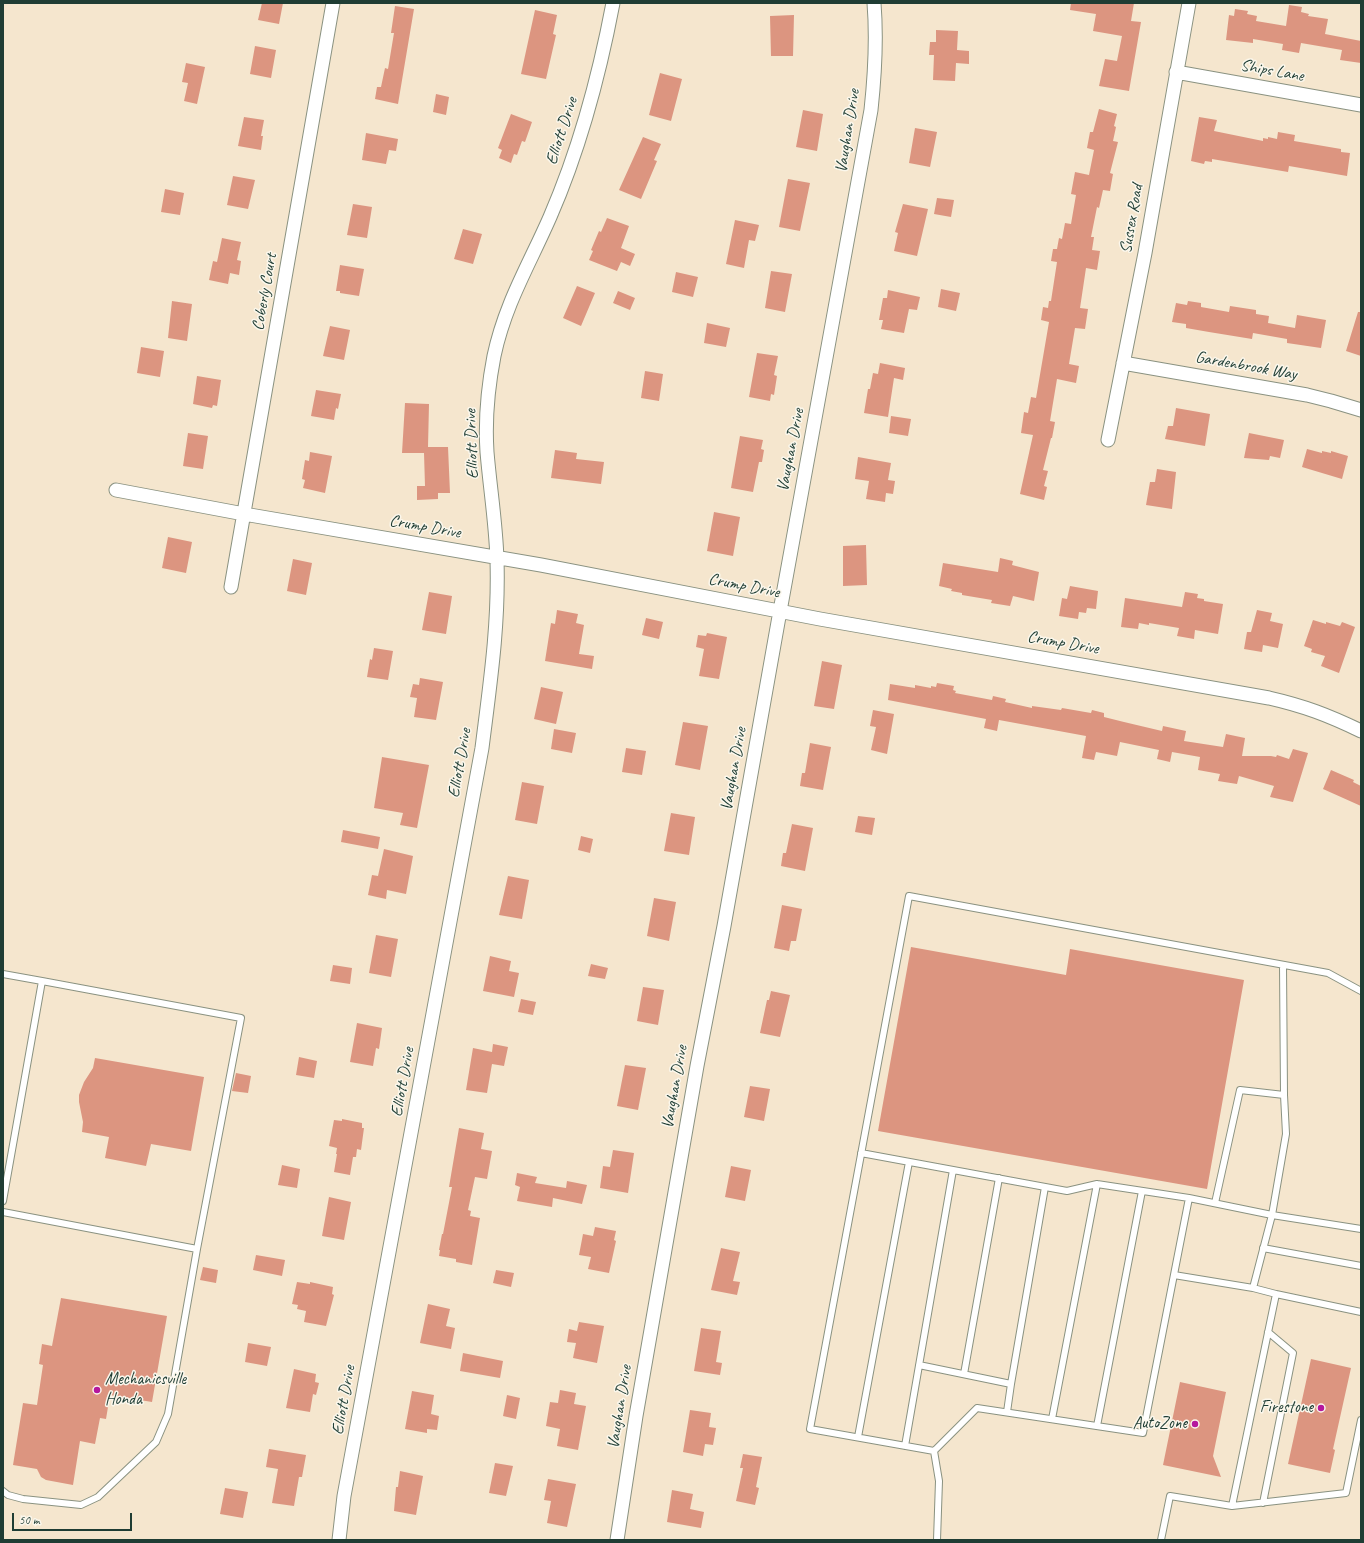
<!DOCTYPE html>
<style>
body{margin:0}
#map{position:relative;width:1364px;height:1543px;overflow:hidden;background:#f5e6ce;font-family:Caveat,sans-serif}
canvas{display:block}
.frame{position:absolute;inset:0;border:4px solid #1f3d34;pointer-events:none}
.scale{position:absolute;left:12px;top:1513px;width:120px;height:18px;box-sizing:border-box;border:2px solid #1f3d34;border-top:0;padding-left:5px;font-size:12px;line-height:14px;white-space:nowrap;color:#1f3d34;-webkit-text-stroke:3px #fbf7ec;paint-order:stroke}
</style>
<div id="map">
<canvas width="1364" height="1543"></canvas>
<div class="frame"></div>
<div class="scale">50 m</div>
</div>
<script>
const ctx = document.querySelector('canvas').getContext('2d');
ctx.lineJoin = 'round';
function fill(path, color) { ctx.fillStyle = color; ctx.fill(path, 'evenodd'); }
function stroke(path, color, width, dash) { ctx.strokeStyle = color; ctx.lineWidth = width; ctx.lineCap = dash ? 'butt' : 'round'; ctx.setLineDash(dash || []); ctx.stroke(path); }
function write(font, color, halo, rows, align = 'center') {
  ctx.font = font + ' Caveat,sans-serif'; ctx.lineWidth = 3; ctx.setLineDash([]); ctx.textBaseline = 'middle'; ctx.strokeStyle = halo; ctx.fillStyle = color; for (const [text, x, y, turn = 0] of rows) {
    ctx.save(); ctx.translate(x, y); ctx.rotate((+turn || 0) * Math.PI / 180); ctx.textAlign = isNaN(turn) ? turn : align; if (halo) ctx.strokeText(text, 0, 0); ctx.fillText(text, 0, 0); ctx.restore();
  }
}
fill(new Path2D(`
 M262 3H283L279 24 258 20Z
 M1071 3H1134L1131 21 1141 22 1129 91 1099 86 1105 59 1117 61 1122 36 1093 31 1096 14 1070 10Z
 M1289 5 1302 7 1301 12 1309 14 1308 16 1328 19 1325 34 1361 41V63L1340 60 1342 50 1301 43 1299 53 1282 50 1283 44 1253 39V43L1226 40 1229 15 1234 16 1235 9 1248 11 1247 14 1257 16 1256 21 1286 26Z
 M395 6 414 9 398 104 375 99 377 87H381L385 68 388 69 394 33H391Z
 M535 10 557 15 553 34 556 35 546 79 521 74Z
 M794 15 793 56H771L770 16Z
 M936 30 958 31 957 50 969 51V64L956 63 955 81 933 80 934 55H929L930 42H936Z
 M255 46 276 50 271 78 250 74Z
 M186 63 205 67 197 104 184 101 188 83 182 82Z
 M660 73 682 79 671 121 649 115Z
 M436 94 449 97 446 115 433 112Z
 M1099 109 1117 114 1114 126 1116 127 1113 141 1118 142 1110 173 1113 174 1110 191 1103 190 1099 208 1097 207 1091 237H1094L1092 250 1100 251 1097 270 1086 268 1080 308 1088 309 1085 329 1075 328 1069 364 1079 366 1076 383 1057 379 1050 421 1055 422 1052 438H1051L1043 470 1048 471 1044 486 1047 487 1044 500 1020 494 1033 435 1021 433 1024 412 1028 413 1031 397 1036 398 1049 322 1041 320 1043 307 1048 308 1049 301H1051L1057 262 1051 261 1053 249H1057L1059 238 1062 239 1065 223 1071 224 1076 195 1071 194 1075 172 1089 175 1094 150 1087 148 1090 132H1093Z
 M803 110 823 114 817 151 796 147Z
 M511 114 532 122 525 142 522 141 517 155 514 154 511 163 499 158 502 150 498 148Z
 M244 117 264 120 261 136H263L261 150 238 146Z
 M1199 117 1217 120 1214 131 1263 141V138L1268 139V137L1277 139 1278 132 1295 135 1294 141 1341 149V152L1350 153 1347 176 1289 166 1288 172 1212 159V162L1205 161 1204 164 1191 161Z
 M915 128 937 132 930 167 909 163Z
 M366 133 398 139 396 151 389 150 386 164 362 160Z
 M643 137 661 144 654 160 657 161 641 199 619 190Z
 M233 176 255 180 248 209 227 205Z
 M788 179 810 183 800 231 779 227Z
 M165 189 184 193 180 215 161 212Z
 M937 198 954 200 951 217 934 214Z
 M353 204 372 207 367 238 347 235Z
 M903 204 928 209 917 256 894 251 898 233 895 232Z
 M607 218 629 226 621 248 635 254 630 266 621 262 617 271 589 260 593 251 591 250 599 231 601 232Z
 M735 220 759 225 755 241 749 240 744 268 726 264Z
 M463 229 482 234 473 264 454 259Z
 M222 238 241 242 237 260 241 261 239 275 230 273 228 284 209 280 213 261 217 262Z
 M340 265 364 269 359 296 340 293V291H336Z
 M771 271 792 274 785 312 765 308Z
 M676 272 698 277 693 297 672 292Z
 M577 286 595 293 581 326 563 318Z
 M941 289 960 293 956 311 938 307Z
 M888 290 920 297 917 310 909 309 904 333 881 329 883 320H879L883 298H887Z
 M618 291 635 298 630 310 613 303Z
 M172 301 192 304 187 341 168 338Z
 M1188 301 1201 303V307L1229 312 1230 306 1256 310V314L1269 316 1268 323 1295 328 1297 315 1326 320 1321 348 1287 343V339L1253 333 1252 339 1209 332 1186 328V324L1172 322 1176 303 1187 305Z
 M1358 312H1361V356L1346 351Z
 M707 323 730 328 726 347 704 343Z
 M330 326 350 330 344 360 323 356Z
 M141 347 164 351 160 377 137 373Z
 M757 353 778 356 774 375 777 376 774 395 771 394 770 401 749 397Z
 M880 363 905 368 903 380 894 378 888 417 864 413 868 389H870L873 373 878 374Z
 M645 371 663 374 659 401 641 398Z
 M197 376 221 380 217 406 213 405 212 408 193 404Z
 M316 390 341 394 338 409 336 408 334 420 311 416Z
 M405 403 429 404 428 447H448L450 493H438V499L417 500V486H425L424 453H402Z
 M1176 408 1210 414 1205 446 1165 439 1168 426H1173Z
 M891 416 911 419 908 436 889 433Z
 M188 433 208 436 203 469 183 466Z
 M1249 433 1284 440 1280 458 1270 456 1269 460 1244 458Z
 M740 436 763 440 761 449 764 450 762 462H759L753 492 731 488Z
 M1307 449 1322 453V451L1331 453V451L1348 456 1342 479 1302 467Z
 M555 450 577 453 576 459 604 462 601 484 551 478Z
 M310 452 332 456 325 493 303 488 305 480 302 479 305 460 309 461Z
 M858 457 891 463 888 480 895 481 893 494 886 493 885 502 866 499 869 481 855 479Z
 M1157 469 1176 472 1172 509 1146 505 1150 482H1155Z
 M714 512 740 517 733 556 707 551Z
 M168 537 192 542 186 573 162 568Z
 M866 545 867 585 843 586V546Z
 M1000 558 1013 561 1012 565 1039 572 1034 601 1013 596 1010 606 991 603 992 600 962 595V593L951 591 952 589 939 586 943 563 998 572Z
 M293 559 312 563 306 595 287 591Z
 M1070 586 1098 591 1096 609 1087 608 1086 613 1079 612 1078 619 1059 616 1062 598 1067 599Z
 M429 592 452 596 446 634 422 630Z
 M1185 592 1198 594 1197 598 1204 599V601L1223 604 1218 634 1195 630 1194 639 1177 636 1179 628 1149 623V625L1139 623 1138 629 1121 627 1125 598 1182 607Z
 M557 610 578 614 576 623 584 625 579 654 594 656 592 669 545 661 551 623 555 624Z
 M1257 610 1272 613 1270 621 1283 624 1278 648 1263 645 1262 652 1244 649 1247 632H1251Z
 M646 618 663 622 659 639 642 635Z
 M1313 620 1326 624V622L1340 626 1342 622 1355 627 1339 673 1321 666 1325 656 1311 652 1312 649 1304 646Z
 M707 633 727 637 719 679 699 676 704 649 696 647 698 635 706 636Z
 M374 648 393 651 388 680 367 677 370 659 372 660Z
 M822 661 842 665 834 709 814 706Z
 M420 678 443 682 436 720 414 717 417 698 410 697 413 684 419 685Z
 M937 683 954 686 953 690 956 691 955 693 992 700 993 696 1006 699 1005 702 1032 708V706L1061 710 1062 708 1091 713 1092 710 1104 713V717L1124 722 1162 731 1163 726 1186 731 1184 741 1223 747 1226 734 1245 738 1242 756H1271L1276 757 1277 755 1289 759 1293 749 1308 753 1293 802 1270 797 1274 786 1239 776 1237 784 1218 781 1220 774 1198 770 1200 757 1172 752 1170 762 1157 759 1159 750 1120 742 1117 756 1096 752 1094 760 1082 758 1086 736 999 720 997 731 984 728 986 719 888 700 890 684 915 688V685L931 688V686L936 687Z
 M541 687 563 692 556 724 534 719Z
 M873 710 894 714 887 754 871 750 876 727 870 726Z
 M683 722 708 726 700 770 675 765Z
 M554 729 576 733 572 753 551 749Z
 M810 743 831 747 823 790 800 786 802 773H805Z
 M626 748 646 751 642 775 622 772Z
 M382 757 429 765 417 828 400 825 403 813 374 808Z
 M1331 770 1354 780 1353 782 1361 786V806L1323 789Z
 M522 782 544 786 537 824 515 820Z
 M671 813 695 817 689 855 664 851Z
 M858 816 875 818 872 835 855 832Z
 M792 824 813 828 805 871 781 866 783 853H786Z
 M343 830 380 837 378 849 341 842Z
 M581 836 593 839 590 853 578 850Z
 M384 849 413 856 406 894 387 890 386 899 368 895 372 875 378 876Z
 M508 876 529 880 522 919 499 915Z
 M654 898 676 902 669 941 647 936Z
 M782 905 802 909 796 941H791L789 951 774 948Z
 M376 935 398 939 391 977 369 973Z
 M911 947 1066 975 1070 949 1244 980 1207 1189 878 1131Z
 M490 956 511 961 509 971 519 973 514 997 483 991Z
 M591 964 608 968 605 979 588 976Z
 M333 965 352 968 350 984 330 981Z
 M643 987 664 990 658 1025 637 1021Z
 M771 991 790 995 780 1037 760 1033 767 1000H769Z
 M521 999 536 1002 533 1015 518 1012Z
 M357 1023 382 1028 379 1049 376 1048 373 1066 350 1062Z
 M493 1044 508 1047 504 1066 492 1064 487 1093 466 1090 473 1048 492 1052Z
 M299 1057 317 1061 314 1078 296 1075Z
 M95 1058 204 1077 191 1151 151 1144 146 1166 105 1158 109 1137 82 1132 83 1122 79 1102V1095L84 1082 93 1068Z
 M625 1065 646 1068 638 1110 617 1106Z
 M236 1073 251 1076 248 1093 232 1091Z
 M750 1086 770 1089 764 1121 744 1117Z
 M342 1119 362 1123V1128H364L361 1150 357 1149 356 1157H353L350 1175 334 1172 337 1154H336L337 1148 329 1146 334 1120 342 1121Z
 M459 1128 484 1133 481 1149 492 1151 487 1179 475 1177 468 1210 471 1211 470 1216 480 1218 472 1265 456 1262V1259L439 1256 440 1250H439L442 1234H443L452 1187H449Z
 M613 1150 634 1153 628 1193 600 1188 603 1166 610 1167Z
 M282 1165 300 1169 297 1188 278 1185Z
 M731 1166 751 1170 745 1201 725 1197Z
 M517 1173 537 1177 535 1183 566 1188 567 1181 587 1185 582 1204 553 1198 552 1207 517 1201 520 1187 515 1185Z
 M329 1197 351 1202 344 1240 322 1236Z
 M595 1227 616 1231 614 1240 616 1241 609 1273 588 1269 591 1257 579 1255 583 1234 593 1236Z
 M721 1248 740 1252 733 1281 740 1282 737 1295 711 1290Z
 M256 1255 285 1260 282 1276 253 1270Z
 M203 1267 218 1270 216 1283 200 1280Z
 M496 1270 514 1273 511 1287 493 1283Z
 M297 1282 310 1284V1282L333 1287 332 1294 334 1295 326 1326 304 1322 306 1311 297 1309 298 1305 292 1304Z
 M61 1298 167 1316 152 1402 110 1395 106 1419 100 1418 95 1444 80 1441 73 1485 46 1480 41 1477 37 1469 13 1465 23 1403 37 1405 43 1365 39 1364 42 1344 52 1346Z
 M428 1304 450 1309 446 1326 455 1328 451 1349 420 1343Z
 M579 1322 604 1326 597 1363 573 1358 576 1343 567 1342 569 1329 577 1331Z
 M701 1328 721 1331 716 1362 722 1363 720 1375 694 1371Z
 M248 1343 271 1347 267 1366 245 1362Z
 M463 1353 503 1361 500 1378 460 1371Z
 M1311 1359 1351 1368 1333 1449 1335 1450 1330 1473 1288 1464Z
 M294 1369 316 1374 315 1382 319 1383 316 1395 313 1394 310 1412 286 1408Z
 M1180 1382 1226 1392 1213 1456 1221 1477 1163 1465Z
 M560 1390 576 1393 574 1404 586 1406 578 1450 557 1446 560 1429 546 1426 550 1402 558 1403Z
 M412 1391 434 1395 431 1414 439 1416 437 1430 427 1429V1433L405 1429Z
 M507 1395 520 1398 516 1419 503 1416Z
 M690 1410 711 1413 709 1427 716 1428 713 1445 705 1444 703 1456 683 1452Z
 M269 1449 306 1455 302 1477H299L294 1506 272 1503 278 1469 266 1467Z
 M743 1454 762 1457 756 1487 759 1488 755 1505 736 1501 743 1468H740Z
 M495 1463 513 1466 506 1496 489 1493Z
 M400 1471 423 1476 416 1515 394 1511 396 1487H398Z
 M548 1479 576 1484 567 1527 547 1523 551 1501 544 1500Z
 M225 1488 248 1492 243 1518 220 1514Z
 M672 1490 693 1494 690 1509 704 1512 701 1528 667 1522Z`), '#dc9580');
const lane = new Path2D(`
 M1283 965 1284 1095
 M3 974 42 981 3 1201
 M42 981 241 1018 197 1249
 M861 1153 1067 1191 1097 1184 1189 1198
 M1215 1203 1240 1090 1284 1095 1286 1134 1272 1215 1361 1229
 M3 1212 197 1249 168 1414 156 1442 98 1497 81 1505 23 1499 8 1495 3 1491
 M1263 1248 1361 1266
 M1174 1275 1253 1288 1272 1215 1189 1198 1143 1433 977 1408 934 1451 810 1429 909 896 1328 973 1361 991
 M1253 1288 1276 1294
 M1361 1312 1276 1294 1232 1506 1346 1493 1361 1420
 M919 1365 1011 1384 1007 1412
 M964 1374 999 1178
 M1011 1384 1045 1187
 M1052 1419 1097 1184
 M1097 1426 1142 1191
 M858 1437 909 1162
 M905 1446 953 1170
 M934 1451 939 1481 937 1540
 M1263 1503 1293 1353 1268 1332
 M1161 1540 1170 1496 1232 1506`);
const street = new Path2D(`
 M1176 72 1361 105
 M1123 363 1307 395 1331 401 1361 410
 M1108 440 1145 253 1189 3
 M116 490 244 514 541 565 820 619 1269 698C1304 706 1328 715 1361 731
 M231 587 333 3
 M339 1540 344 1496 482 748C490 684 499 625 497 560 496 524 490 488 487 452 485 421 488 387 494 356 505 304 529 265 550 217 580 148 599 77 613 3
 M617 1540 636 1416 697 1066 724 926 780 611 871 110C875 73 877 40 874 3`);
stroke(lane, '#8a9281', 8);
stroke(street, '#8a9281', 15);
stroke(lane, '#fff', 6);
stroke(street, '#fff', 13);
for (const [x, y, r, color] of [
 [97,1390,4,"#b5179e"],
 [1321,1408,4,"#b5179e"],
 [1195,1424,4,"#b5179e"]
]) { const dot = new Path2D(); dot.arc(x, y, r, 0, 2 * Math.PI); ctx.fillStyle = color; ctx.fill(dot); stroke(dot, '#fbf7ec', 1.5); }
write('17px', '#1f3d34', '#fbf7ec', [
 ["Ships Lane",1272,71,10],
 ["Elliott Drive",562,131,-72],
 ["Vaughan Drive",848,131,-81],
 ["Sussex Road",1132,219,-80],
 ["Coberly Court",265,292,-80],
 ["Gardenbrook Way",1246,366,10],
 ["Elliott Drive",472,444,-92],
 ["Vaughan Drive",791,450,-79],
 ["Crump Drive",425,527,10],
 ["Crump Drive",744,586,11],
 ["Crump Drive",1063,643,10],
 ["Elliott Drive",460,763,-80],
 ["Vaughan Drive",734,769,-80],
 ["Elliott Drive",403,1082,-80],
 ["Vaughan Drive",675,1087,-80],
 ["Elliott Drive",344,1400,-80],
 ["Vaughan Drive",620,1407,-81]
]);
write('17px', '#1f3d34', '#fbf7ec', [
 ["Mechanicsville",105,1380,"left"],
 ["Honda",105,1400,"left"],
 ["Firestone",1313,1408],
 ["AutoZone",1187,1424]
], 'right');
</script>
